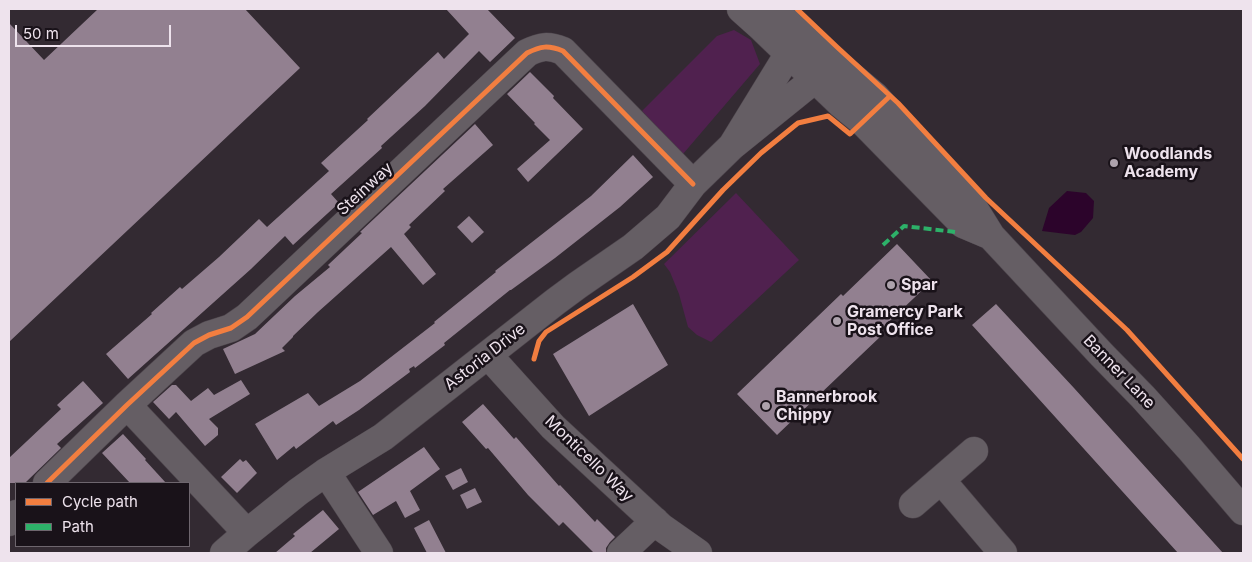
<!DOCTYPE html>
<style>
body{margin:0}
#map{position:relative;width:1252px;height:562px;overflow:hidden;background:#332a32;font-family:Inter,sans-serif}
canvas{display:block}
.frame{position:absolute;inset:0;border:10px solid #eee3ed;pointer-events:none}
.legend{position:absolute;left:15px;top:482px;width:175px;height:65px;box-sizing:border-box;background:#191219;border:1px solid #6e666e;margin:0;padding:6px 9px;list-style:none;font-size:15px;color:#eee3ed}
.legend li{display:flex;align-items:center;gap:10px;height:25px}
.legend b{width:25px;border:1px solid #6e666e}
.scale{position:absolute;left:15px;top:25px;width:156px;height:22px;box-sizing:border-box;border:2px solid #eee3ed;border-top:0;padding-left:6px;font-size:15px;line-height:18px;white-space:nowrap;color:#eee3ed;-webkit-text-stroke:4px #191219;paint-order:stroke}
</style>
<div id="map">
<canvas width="1252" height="562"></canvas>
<div class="frame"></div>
<ul class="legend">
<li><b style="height:6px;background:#f27e40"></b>Cycle path</li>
<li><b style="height:6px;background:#2db169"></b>Path</li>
</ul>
<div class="scale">50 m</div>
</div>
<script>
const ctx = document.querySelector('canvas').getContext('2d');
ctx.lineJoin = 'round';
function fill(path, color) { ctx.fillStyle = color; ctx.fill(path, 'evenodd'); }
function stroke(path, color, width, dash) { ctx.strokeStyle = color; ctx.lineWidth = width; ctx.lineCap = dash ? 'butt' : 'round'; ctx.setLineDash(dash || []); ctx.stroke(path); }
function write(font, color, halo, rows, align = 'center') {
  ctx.font = font + ' Inter,sans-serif'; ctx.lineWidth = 5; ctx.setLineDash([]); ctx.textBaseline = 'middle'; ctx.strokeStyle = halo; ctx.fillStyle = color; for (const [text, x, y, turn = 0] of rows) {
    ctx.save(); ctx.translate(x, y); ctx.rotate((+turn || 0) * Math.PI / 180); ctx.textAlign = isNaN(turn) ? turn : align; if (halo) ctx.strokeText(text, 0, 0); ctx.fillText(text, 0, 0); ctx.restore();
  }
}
fill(new Path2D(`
 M734 30 751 40 760 64 683 154 642 111 717 36Z
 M736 193 799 260 711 342 697 335 688 327 679 294 670 272 664 264Z`), '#50214f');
fill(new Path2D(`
 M1067 191 1086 193 1094 201 1093 218 1081 232 1075 235 1042 231 1049 208Z`), '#2c042b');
fill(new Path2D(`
 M98 9H245L300 68 9 342V23L44 60Z
 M446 9H487L515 38 490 62 479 51 425 106 381 146 382 148 331 194 339 203 293 245 285 236 251 269 128 379 106 354 152 314 151 313 180 287 182 289 219 257 259 219 267 227 329 171 321 163 368 120 367 119 438 52 444 59 469 34Z
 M530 72 554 96 553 98 583 129 528 182 517 169 550 140 534 124 535 123 507 94Z
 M475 124 493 145 443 189 445 191 409 225 411 227 404 234 436 274 423 285 391 247 318 312 293 336V337L282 348 285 351 235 374 223 349 255 334 295 296 330 267 328 265 362 233 360 232Z
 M633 155 653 177 620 207 555 258 511 290H510L444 343 445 345 415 368 414 366 409 369 410 372 359 410 336 425 333 421 296 449 294 446 277 460 255 424 308 393 319 406 360 381 435 323 434 322 496 272 495 271 591 196Z
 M469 216 484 232 472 243 457 227Z
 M897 244 932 281 878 332 881 336 777 435 737 394 841 294 843 296Z
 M633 304 668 365 589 416 553 354Z
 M996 304 1074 388 1223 553H1178L972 325Z
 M241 380 250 394 209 419 218 428V435L205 446 176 412 169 419 153 402 172 385H176L191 401 208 388 214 395Z
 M83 381 103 403 57 444 61 448 25 483H9V458L61 409 57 405Z
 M483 404 514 439 516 437 559 486 560 485 595 522 597 519 615 537 610 542 606 548V553H594L563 522 559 526 528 495 488 448 486 449 462 422Z
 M123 434 146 459 145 460 166 483H130L102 453Z
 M424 447 440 469 410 491 420 510 405 518 396 501 373 515 358 492Z
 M240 459 243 462 246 460 257 473 237 493 221 477Z
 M461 468 468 482 453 490 445 476Z
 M475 488 482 502 467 509 460 495Z
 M323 510 339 529 310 553H275L295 536 293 534Z
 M429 520 446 553H427L414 528Z`), '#928090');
const minor = new Path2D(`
 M741 9 760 26 841 104 863 122 963 224 989 235
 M777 9 826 55 875 96 973 207 991 236 1102 355 1143 397 1189 448 1243 511
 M800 39 789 53 732 146 815 79
 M488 355 553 427 661 527 698 553
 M127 405 247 533
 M326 472 379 553
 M941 480 1003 553
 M47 483 127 405 194 343 209 335 231 328 247 317 527 53C541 46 548 45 563 51L693 184
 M913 504 974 451
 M9 522 16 514
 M224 553 247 533 298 492 326 472 383 437 555 302 578 285 633 247 668 217 693 184 732 146
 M621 553 655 521`);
stroke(minor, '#4d454c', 29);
stroke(minor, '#655e64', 28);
stroke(new Path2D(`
 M883 245 904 226 955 232`), '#2db169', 4, [8, 4]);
stroke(new Path2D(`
 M797 9 837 47 898 103 986 198 1127 330 1243 459
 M534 359 539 341 546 332 633 277 667 252 723 190 761 153 798 123 828 116 850 134 890 96
 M47 483 127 405 194 343 209 335 231 328 247 317 527 53C541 46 548 45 563 51L693 184`), '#f27e40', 5);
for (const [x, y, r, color] of [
 [1114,163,5,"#ada2ac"],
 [891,285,5,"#ada2ac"],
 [837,321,5,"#ada2ac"],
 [766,406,5,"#ada2ac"]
]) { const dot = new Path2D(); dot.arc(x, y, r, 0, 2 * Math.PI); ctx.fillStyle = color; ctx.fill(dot); stroke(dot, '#191219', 2); }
write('bold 16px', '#eee3ed', '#191219', [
 ["Woodlands",1124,154],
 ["Academy",1124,172],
 ["Spar",901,285],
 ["Gramercy Park",847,312],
 ["Post Office",847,330],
 ["Bannerbrook",776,397],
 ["Chippy",776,415]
], 'left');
write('16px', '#eee3ed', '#191219', [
 ["Steinway",365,189,-43],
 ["Astoria Drive",485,357,-38],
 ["Banner Lane",1119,372,46],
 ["Monticello Way",589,459,44]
]);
</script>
